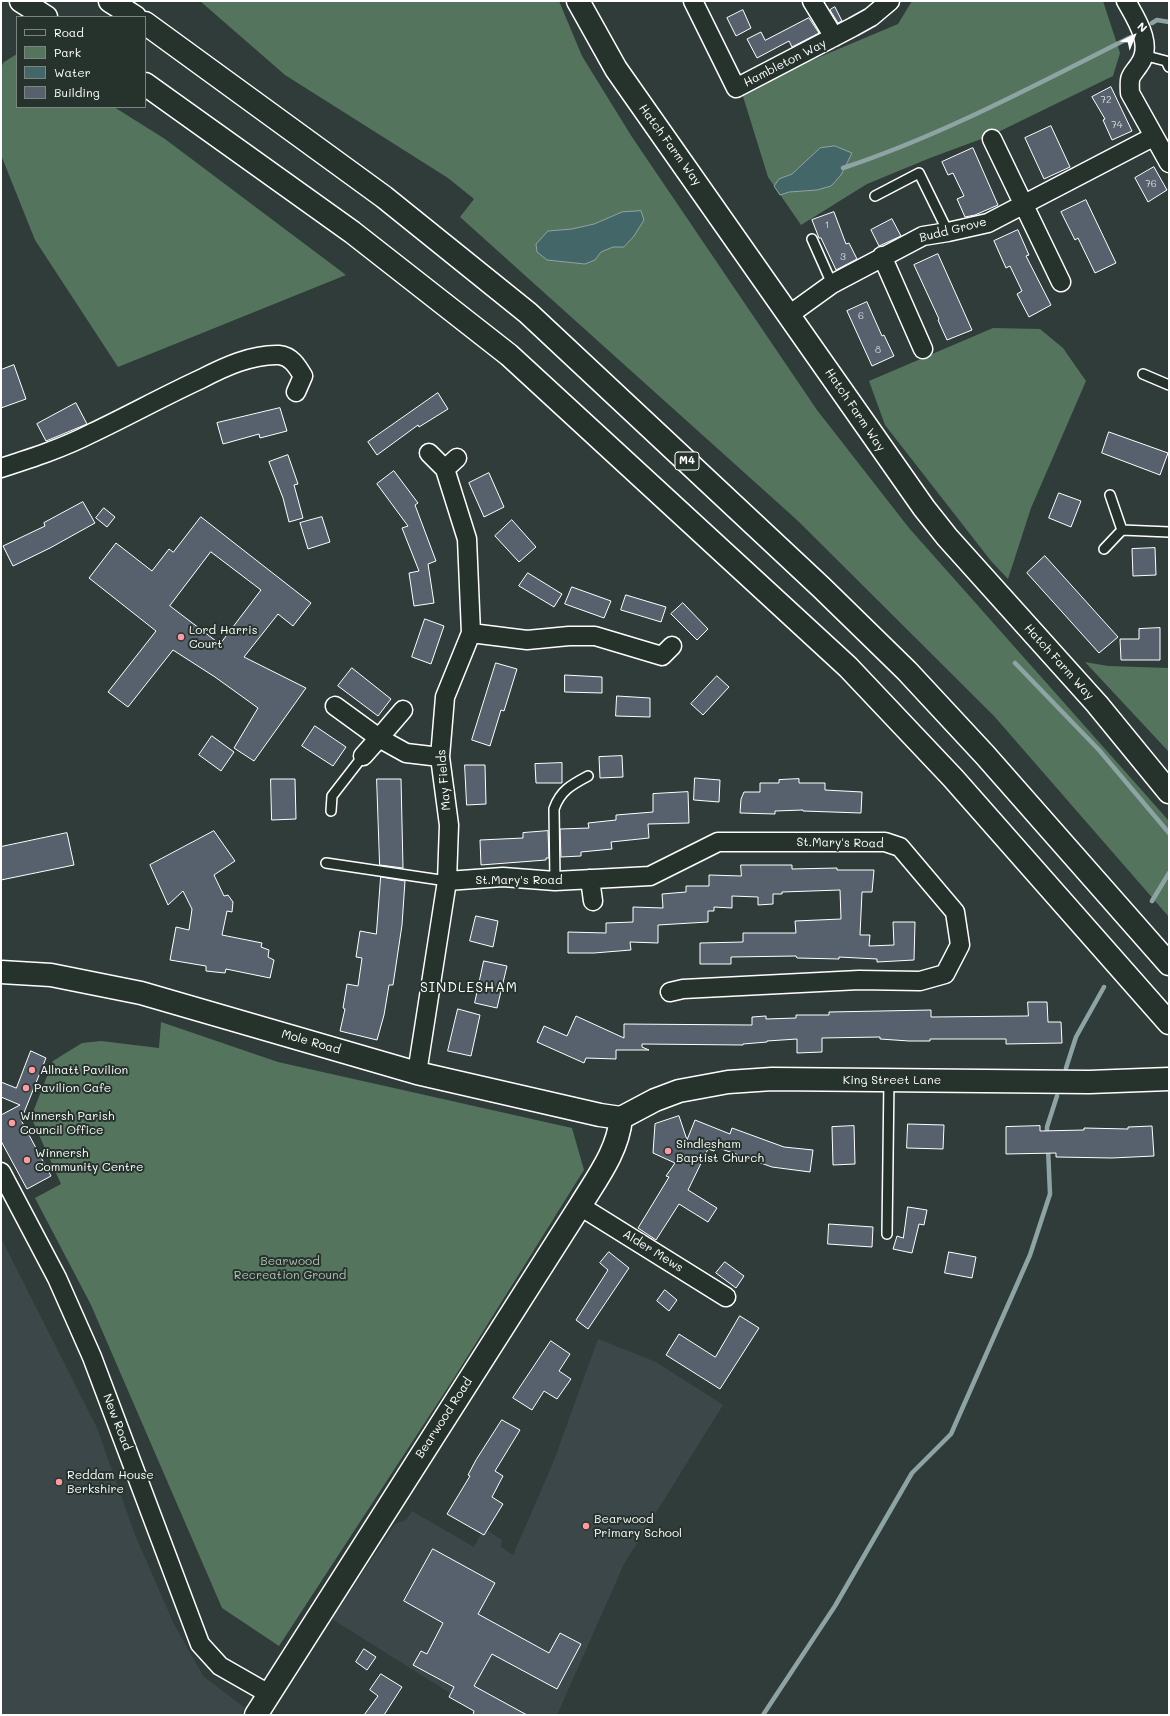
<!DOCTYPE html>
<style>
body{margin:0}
#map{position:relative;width:1170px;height:1716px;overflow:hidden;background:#303c3a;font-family:Mali,sans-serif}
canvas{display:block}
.frame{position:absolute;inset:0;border:2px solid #fff;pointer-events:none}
.legend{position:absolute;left:16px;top:16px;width:130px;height:92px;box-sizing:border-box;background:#26332d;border:1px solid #7d8581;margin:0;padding:5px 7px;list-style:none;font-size:12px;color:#fff}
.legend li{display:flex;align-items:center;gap:8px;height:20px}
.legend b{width:20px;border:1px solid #7d8581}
.north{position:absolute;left:1114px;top:16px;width:40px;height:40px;-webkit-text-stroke:3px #26332d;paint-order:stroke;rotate:43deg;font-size:11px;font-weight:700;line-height:16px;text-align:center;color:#fff}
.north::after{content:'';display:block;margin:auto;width:14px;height:18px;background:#fff;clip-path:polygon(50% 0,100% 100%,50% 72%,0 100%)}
</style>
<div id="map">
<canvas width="1170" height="1716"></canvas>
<div class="frame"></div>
<ul class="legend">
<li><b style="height:5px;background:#26332d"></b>Road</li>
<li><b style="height:11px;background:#54745d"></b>Park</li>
<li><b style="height:11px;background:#436768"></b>Water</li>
<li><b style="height:11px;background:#57616e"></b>Building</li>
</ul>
<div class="north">N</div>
</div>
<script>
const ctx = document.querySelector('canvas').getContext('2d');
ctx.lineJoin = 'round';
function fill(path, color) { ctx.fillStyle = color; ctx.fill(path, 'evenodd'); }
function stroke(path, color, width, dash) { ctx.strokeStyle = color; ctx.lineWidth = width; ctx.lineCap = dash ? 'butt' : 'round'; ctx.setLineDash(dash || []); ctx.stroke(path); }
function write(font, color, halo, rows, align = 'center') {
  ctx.font = font + ' Mali,sans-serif'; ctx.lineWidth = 4; ctx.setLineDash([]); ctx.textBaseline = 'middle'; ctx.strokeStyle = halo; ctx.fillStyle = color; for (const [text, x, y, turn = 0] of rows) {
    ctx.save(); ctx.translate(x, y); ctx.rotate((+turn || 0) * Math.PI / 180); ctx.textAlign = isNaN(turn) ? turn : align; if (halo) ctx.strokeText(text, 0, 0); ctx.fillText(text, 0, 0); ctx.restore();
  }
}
fill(new Path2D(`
 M1 1238 97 1428 135 1535 174 1624 203 1676 245 1708 241 1715H1Z
 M598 1339 656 1362 723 1405 624 1564 557 1715H485L332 1619 395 1524 406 1520 412 1511 474 1547 484 1528 502 1540 501 1547 513 1555 553 1463Z`), '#3c474a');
fill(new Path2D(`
 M200 1H559L582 56 632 137 817 410 909 528 1169 821V917L994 716 797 520 460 217 474 199 448 178 285 75Z
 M912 1H1103L1120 53 1113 76 992 135 930 158 867 184 801 225 768 177 741 90 898 24Z
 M17 54V107H114L165 139 346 275 118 367 35 240 1 155V67L4 62Z
 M993 328 1040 329 1063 348 1086 381 1031 508 1008 579 991 561 885 425 869 381Z
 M1085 662 1108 666 1169 668V752Z
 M161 1022 278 1062 572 1128 584 1170 454 1378 279 1646 222 1608 91 1305 35 1198 61 1184 31 1117 53 1061 82 1043 101 1041 159 1048Z`), '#54745d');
const water = new Path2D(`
 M835 146 852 153 841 175 831 186 817 190 789 192 780 195 774 186 779 179 792 174 820 148Z
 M641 211 644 220 634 236 624 247H613L601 252 595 260 585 264 547 260 537 252 536 244 548 231 572 229 594 224 622 212Z`);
fill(water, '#436768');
stroke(water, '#8ea4a4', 1);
stroke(new Path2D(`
 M1152 23 1157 20 1169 22
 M843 168C943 135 1037 84 1131 37
 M1015 663 1099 750 1169 833
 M1152 901 1169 873
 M1066 1068 1076 1037 1104 987
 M1047 1136V1127L1057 1096
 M763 1715 835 1606 912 1473 951 1434 1030 1255 1050 1194 1048 1148`), '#8ea4a4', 4.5);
const building = new Path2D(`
 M835 7 842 21 838 23 830 10Z
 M743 10 751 28 736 36 727 18Z
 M809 18 819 33 792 47 789 41 757 58 747 39 761 32 765 40Z
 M1111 87 1132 131 1112 140 1103 120 1105 119 1092 97Z
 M1051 126 1070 167 1044 179 1025 138Z
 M973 148 998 205 975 215 965 217 957 199 964 196 953 173 948 175 942 162Z
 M1154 167 1167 190 1148 202 1135 178Z
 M1086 200 1116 263 1095 273 1078 238 1075 240 1061 212Z
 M834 212 846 244 849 243 857 259 836 270 821 238H819L812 220Z
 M892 219 901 236 879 246 871 230Z
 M1018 230 1029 255 1026 256 1051 305 1029 317 1017 294 1022 291 1010 266 1006 268 994 241Z
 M938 254 972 330 947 340 938 320 939 319 914 265Z
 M867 302 882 336 884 335 894 356 872 366 847 311Z
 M14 365 26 399 1 408V370Z
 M438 393 448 409 419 427 418 425 377 455 368 442Z
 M76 403 87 424 46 441 37 424Z
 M280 408 287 431 260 438 259 434 223 444 217 423Z
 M1109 432 1168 453 1160 475 1102 453Z
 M288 455 298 484 294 485 303 518 289 522 283 498 269 462Z
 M394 471 418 503 415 505 436 561 428 564 434 603 414 606 409 573 419 571 402 528 408 526 377 484Z
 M489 473 504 507 484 517 469 483Z
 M1059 493 1081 501 1071 527 1049 518Z
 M83 502 95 523 50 548 13 566 3 546 45 526 44 523Z
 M104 508 115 517 107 527 96 518Z
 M201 517 311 603 293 626 278 614 244 657 306 688 254 761 234 748 258 708 215 677 173 650 128 707 108 692 156 631 89 578 116 543 152 571 169 549 173 552ZM211 552 261 590 220 644 170 606Z
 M322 517 330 542 308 549 300 523Z
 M512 520 536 547 519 562 495 536Z
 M1155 548 1156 575 1133 576 1132 549Z
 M1045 556 1118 637 1099 653 1027 573Z
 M528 573 562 594 554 607 519 586Z
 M572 587 611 601 604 618 565 604Z
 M626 595 666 607 661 622 621 610Z
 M683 603 708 629 697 640 671 614Z
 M425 619 444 626 431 664 412 657Z
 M1160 628V660H1121L1120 639H1139V629Z
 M496 663 517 669 504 711 501 710 490 746 472 740Z
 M352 668 391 699 378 716 338 686Z
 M565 675 602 677V693L565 692Z
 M717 676 729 687 703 715 691 704Z
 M617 696 650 698V717L616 716Z
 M315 726 346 747 333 766 302 746Z
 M212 736 234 752 221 771 199 755Z
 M622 756 623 777 600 778 599 757Z
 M562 763V783H536L535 764Z
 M465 765H485L486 804 467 805Z
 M695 778 720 780 719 802 694 800Z
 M271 779H295L296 819 272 820Z
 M377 779H401L403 868 380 865Z
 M799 779V783H825V790L862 792 861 813 803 811V810L775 811V814L740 813 741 799 744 792H760V783H779V780Z
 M688 792 689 823 648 824 649 838 611 842 612 849 581 852V856L561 857 560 829 589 828 588 823 616 820V815L653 812V794Z
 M214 831 235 861 214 875 224 896 228 895 233 902 232 912 227 911 222 935 262 943 261 947 269 950 268 957 274 960 270 978 226 969 225 973 206 971V966L170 960 176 927 189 930 192 909 183 891 168 905 150 865Z
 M548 831 549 858H546V860L481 865 480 840 523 838V833Z
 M67 833 74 865 1 880V847Z
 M741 865H792V869L837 868V870H874L872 892H862L860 935H870L869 946 894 945 893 922H915L914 960 877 962V959L839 957V959L797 958 796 956 731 957V964H700V943L743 942V933H796L795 921 841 919 840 890 782 892V894H773V904L758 905V897L732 896V908L714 907V911H708V922L658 925V943L630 942 631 950 594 953H568V932L606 933V923L633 922V907L663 908 662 894 686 892V886H709V875L741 876Z
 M381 877 405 881 402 925 393 985H389L384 1015 377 1040 340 1031 345 1009 343 1008 347 984 358 986 362 958 356 957 360 931 376 934Z
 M476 916 498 921 493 947 470 941Z
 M484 961 507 966 497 1008 475 1003Z
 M1028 1002H1047L1048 1022H1061L1062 1043 1006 1044V1039H930V1041H909L880 1039V1037L822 1038V1052L797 1053V1039L767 1041V1042L743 1044V1045L642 1044V1047L649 1050H616V1059L586 1058 584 1063 537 1042 544 1026 567 1036 576 1016 624 1038V1024L752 1025V1017L766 1016V1019L796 1018V1015H829V1012L931 1010V1017L1028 1016Z
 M458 1009 480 1015 471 1056 448 1051Z
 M31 1051 46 1058 21 1120 51 1176 27 1189 1 1141V1115L20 1105 1 1097V1082L16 1088Z
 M679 1116 687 1140 695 1120 730 1134 732 1128 784 1147 813 1150 810 1172 772 1167 716 1147 714 1151 708 1149 688 1190 717 1208 708 1222 679 1204 656 1240 638 1228 669 1177 666 1176 675 1163 653 1153 655 1124Z
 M908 1124 944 1125 943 1149 907 1148Z
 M854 1126 855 1164 833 1165 832 1127Z
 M1040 1126V1131L1084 1130V1128L1128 1129V1127L1152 1126 1154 1156 1112 1158 1056 1157V1153L1006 1154V1127Z
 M908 1207 927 1210 924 1225 919 1224 912 1253 893 1249 897 1236 903 1238Z
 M829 1224 873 1227 872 1247 828 1244Z
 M609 1252 629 1268 588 1329 576 1320 608 1270 600 1263Z
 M949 1252 976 1257 972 1278 945 1273Z
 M725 1262 744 1276 736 1288 716 1273Z
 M665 1290 677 1300 669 1311 657 1301Z
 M740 1316 759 1328 720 1389 666 1355 679 1334 715 1357Z
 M551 1341 570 1354 559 1371 571 1379 557 1399 544 1391 532 1410 513 1398Z
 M502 1420 520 1430 495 1471 503 1476 492 1497 503 1504 484 1535 447 1514 470 1476 468 1475 476 1460Z
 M433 1549 495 1583 478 1614 549 1653 560 1633 581 1644 557 1689 492 1654 474 1686 527 1715H473L474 1711 449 1697 454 1687 413 1665 421 1651 427 1654 443 1623 404 1601Z
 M364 1649 376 1657 367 1670 356 1662Z
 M381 1674 402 1687 384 1715H364L378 1696 370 1690Z`);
fill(building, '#57616e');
stroke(building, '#fff', 1);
const service = new Path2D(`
 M1143 55 1166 61 1169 67
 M875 196 919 173 948 232
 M812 239 832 284
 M1143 374 1169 385
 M1110 495 1122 530 1169 532
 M1104 549 1122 530
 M331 811 332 796 363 756
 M326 863 447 881
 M555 881 554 809C560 791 571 785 588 776
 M887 1234 889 1079`);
const minor = new Path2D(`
 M693 1 736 88 853 27 871 17 890 1
 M812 1 834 37
 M1126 1C1136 19 1154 45 1139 65 1130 78 1129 75 1130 93L1169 163
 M992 139 1061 282
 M882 256 923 349
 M789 315 832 284 923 236 948 232 988 223 1153 137
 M429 453 445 469
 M1 468C32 458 63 448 92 433 128 416 164 396 201 379 224 367 252 354 279 355 291 356 297 366 303 376L296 392
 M471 633 527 640 569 636H595L662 656 672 646
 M335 706 379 738 363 756
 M403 710 379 738 406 753 440 757
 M590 879 593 901
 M447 881 503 877 555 881 650 876 718 842H885L900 847 955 912 960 945 945 974 920 981 859 980 683 989 670 992
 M417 1073 447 881 449 825 440 757 445 697 471 633 467 539 445 469 457 458
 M1 1172 57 1278 92 1357 200 1644 220 1666 269 1694
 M580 1206 726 1297`);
const tertiary = new Path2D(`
 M578 1 616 69 924 508 947 537 1097 704 1169 792
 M256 1715 580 1206C597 1178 618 1151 621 1118`);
const secondary = new Path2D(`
 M1 972 51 975 141 993 417 1073 600 1115 621 1118 655 1100 679 1091 728 1082 772 1079 1089 1082 1169 1079`);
const motorway = new Path2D(`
 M21 1 46 17
 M110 1 135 17
 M145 23 384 197 528 313 822 588 907 671 985 755 1169 964
 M145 84 352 232 509 355 848 667 953 778 1169 1023`);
stroke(service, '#fff', 12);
stroke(minor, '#fff', 21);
stroke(tertiary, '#fff', 25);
stroke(secondary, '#fff', 25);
stroke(motorway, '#fff', 25);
stroke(service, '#26332d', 9);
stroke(minor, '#26332d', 18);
stroke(tertiary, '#26332d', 22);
stroke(secondary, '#26332d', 22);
stroke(motorway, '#26332d', 22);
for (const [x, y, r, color] of [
 [181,637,4,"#ff9aa2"],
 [32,1070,4,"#ff9aa2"],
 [26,1088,4,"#ff9aa2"],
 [12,1123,4,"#ff9aa2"],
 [668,1151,4,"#ff9aa2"],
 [27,1160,4,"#ff9aa2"],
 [59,1482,4,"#ff9aa2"],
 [586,1526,4,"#ff9aa2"]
]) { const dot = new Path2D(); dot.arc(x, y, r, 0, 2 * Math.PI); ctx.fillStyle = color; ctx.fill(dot); stroke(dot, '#26332d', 1.5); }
write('10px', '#d5d8db', null, [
 ["72",1106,100],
 ["74",1117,125],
 ["76",1151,184],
 ["1",827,225],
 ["3",843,257],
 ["6",861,316],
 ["8",878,350]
]);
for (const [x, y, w] of [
 [687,461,24]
]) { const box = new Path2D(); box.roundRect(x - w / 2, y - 9, w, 18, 3); ctx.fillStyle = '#26332d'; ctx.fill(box); stroke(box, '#fff', 1); }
write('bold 11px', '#fff', null, [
 ["M4",687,461]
]);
write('12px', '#fff', '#26332d', [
 ["Hambleton Way",785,63,-27],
 ["Hatch Farm Way",670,145,54],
 ["Budd Grove",953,230,-14],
 ["Hatch Farm Way",855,410,56],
 ["Hatch Farm Way",1059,662,48],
 ["May Fields",444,780,-95],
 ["St.Mary's Road",840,843,1],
 ["St.Mary's Road",519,880],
 ["Mole Road",311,1042,16],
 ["King Street Lane",892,1080],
 ["Alder Mews",653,1251,32],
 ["Bearwood Road",444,1418,-57],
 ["New Road",117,1422,69]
]);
write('12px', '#fff', '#26332d', [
 ["Lord Harris",189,630],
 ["Court",189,644],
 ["Allnatt Pavilion",40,1070],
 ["Pavilion Cafe",34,1088],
 ["Winnersh Parish",20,1116],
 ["Council Office",20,1130],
 ["Sindlesham",676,1144],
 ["Baptist Church",676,1158],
 ["Winnersh",35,1153],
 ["Community Centre",35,1167],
 ["Reddam House",67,1475],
 ["Berkshire",67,1489],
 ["Bearwood",594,1519],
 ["Primary School",594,1533]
], 'left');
write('12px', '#b2c0b6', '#26332d', [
 ["Bearwood",290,1261],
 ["Recreation Ground",290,1275]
]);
ctx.letterSpacing = '1px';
write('14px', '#fff', '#26332d', [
 ["SINDLESHAM",469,988]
]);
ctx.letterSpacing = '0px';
</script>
